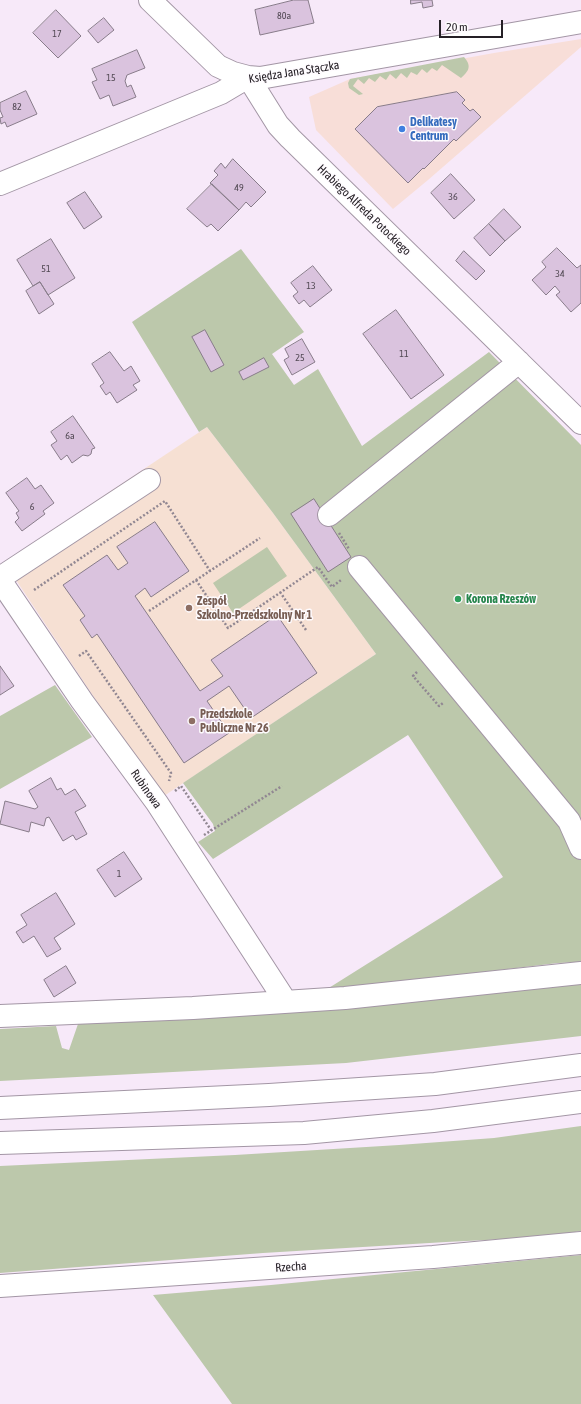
<!DOCTYPE html>
<meta charset="utf-8">
<style>
body{margin:0}
#map{position:relative;width:581px;height:1404px;overflow:hidden;background:#f7e9f9;font-family:"Asap Condensed",sans-serif}
canvas{display:block}
.scale{position:absolute;left:439px;top:20px;width:64px;height:18px;box-sizing:border-box;border:2px solid #252026;border-top:0;padding-left:5px;font-size:12px;line-height:14px;white-space:nowrap;color:#252026;-webkit-text-stroke:3px #fefbfe;paint-order:stroke}
</style>
<div id="map">
<canvas width="581" height="1404"></canvas>
<div class="scale">20 m</div>
</div>
<script>
const ctx = document.querySelector('canvas').getContext('2d');
ctx.lineJoin = 'round';
function fill(path, color) { ctx.fillStyle = color; ctx.fill(path, 'evenodd'); }
function stroke(path, color, width, dash) { ctx.strokeStyle = color; ctx.lineWidth = width; ctx.lineCap = dash ? 'butt' : 'round'; ctx.setLineDash(dash || []); ctx.stroke(path); }
function write(font, color, halo, rows, align = 'center') {
  ctx.font = font + ' "Asap Condensed",sans-serif'; ctx.lineWidth = 3; ctx.setLineDash([]); ctx.textBaseline = 'middle'; ctx.strokeStyle = halo; ctx.fillStyle = color; for (const [text, x, y, turn = 0] of rows) {
    ctx.save(); ctx.translate(x, y); ctx.rotate((+turn || 0) * Math.PI / 180); ctx.textAlign = isNaN(turn) ? turn : align; if (halo) ctx.strokeText(text, 0, 0); ctx.fillText(text, 0, 0); ctx.restore();
  }
}
fill(new Path2D(`
 M581 39V47L428 180 393 209 316 130 309 97 350 79 494 53Z`), '#f8ded8');
fill(new Path2D(`
 M207 427 273 513 376 654 161 798 4 562Z`), '#f6e0d3');
fill(new Path2D(`
 M464 57C472 66 469 71 461 78L442 65 437 71 432 68 427 73 422 69 417 75 411 72 407 78 401 73 396 79 390 74 386 80 380 76 375 82 369 78 364 84 358 79 353 86 363 94 359 95 349 88 348 83 350 79Z
 M241 249 304 332 272 354 294 385 318 369 362 446 489 352 581 445V962L558 963 324 991 445 915 503 877 408 735 213 859 198 842 215 831 213 824 183 783 376 654 273 513 207 427 199 432 132 322Z
 M267 547 287 576 233 613 213 583Z
 M55 685 92 737 0 789V716Z
 M581 981V1036L346 1063 0 1081V1029L56 1026 62 1048 69 1050 78 1024 214 1016Z
 M581 1126V1231L548 1237 446 1242 263 1253 0 1273V1166L235 1155 399 1145 494 1138Z
 M581 1255V1404H232L153 1295 271 1285Z`), '#bcc8ab');
const building = new Path2D(`
 M294 0H308L314 23 260 35 255 10Z
 M411 0H432L433 6 423 8 422 2 411 4Z
 M56 10 81 36 58 58 33 33Z
 M104 18 114 30 98 43 88 31Z
 M137 50 145 68 127 75 125 81 127 87 131 85 136 97 113 106 109 95 100 99 92 82 97 80 92 69Z
 M26 91 37 114 7 127 5 122 1 124 0 118 3 117 0 110V103Z
 M457 92 465 100 462 103 470 111 473 109 481 117 456 141 454 139 424 169 423 168 408 183 355 129 377 107Z
 M233 159 266 192 251 207 246 202 239 210 210 183 218 175 214 171 221 163 225 168Z
 M451 174 475 200 454 219 431 193Z
 M212 184 239 210 218 231 211 224 207 227 187 209Z
 M85 192 102 217 84 229 67 203Z
 M504 209 521 227 505 241 489 224Z
 M489 224 505 241 490 256 474 238Z
 M51 239 75 278 48 295 40 282 33 286 17 260Z
 M557 248 577 268 581 265V303L571 312 556 295 560 292 555 286 546 295 532 280 546 267 542 262Z
 M464 251 485 271 476 280 456 261Z
 M313 266 332 290 310 307 304 300 299 304 293 296 298 292 291 283Z
 M40 282 54 304 39 314 26 291Z
 M396 310 444 375 411 399 363 334Z
 M205 330 224 365 211 372 192 337Z
 M302 339 315 362 292 375 284 360 289 357 285 349Z
 M110 352 124 371 131 366 140 381 133 385 137 390 117 403 110 392 106 395 100 386 104 383 92 364Z
 M264 358 269 367 243 380 239 372Z
 M73 416 95 448 92 449 91 454 88 456 83 455 72 463 67 455 61 460 51 445 57 441 51 432Z
 M27 478 35 489 41 485 54 503 43 511 45 514 22 531 15 522 19 518 16 513 19 511 6 493Z
 M314 499 351 557 328 572 291 514Z
 M155 522 189 571 151 597 145 588 135 596 200 691 223 676 211 660 277 615 317 673 251 718 229 686 207 701 229 733 184 763 97 634 92 638 80 620 85 616 63 585 107 555 118 570 128 563 117 547Z
 M0 666 14 686 0 695Z
 M51 778 57 790 61 788 65 795 75 789 86 806 75 812 87 834 76 840 73 835 63 841 49 817 46 818 44 826 31 822 29 832 0 824 5 801 35 809 38 807 29 791Z
 M124 852 142 879 115 897 97 870Z
 M56 893 75 924 54 938 61 949 47 957 34 936 23 943 16 932 27 925 21 915Z
 M66 966 76 983 54 997 44 980Z`);
fill(building, '#dac3de');
stroke(building, '#887c8a', 1);
const minor = new Path2D(`
 M150 0 218 66 233 73 248 77 260 78 581 22
 M248 77 278 125 290 138 581 423
 M0 184 221 93 248 77
 M329 515 519 362
 M359 567 569 821 581 848
 M0 578 149 480
 M0 580 82 701 157 803 286 1002
 M0 1016 193 1008 345 998 581 973
 M0 1286 433 1257 581 1243`);
const major = new Path2D(`
 M0 1108 269 1095 435 1084 581 1065
 M0 1143 304 1133 433 1121 581 1102`);
stroke(minor, '#a396a5', 24);
stroke(major, '#a396a5', 24);
stroke(new Path2D(`
 M339 533 349 549
 M196 580 228 628 318 567 332 587 341 580
 M34 590 165 501 210 571
 M280 592 306 630
 M149 611 260 538
 M79 656 86 651 171 773 169 781
 M417 672 413 676 439 706 443 703
 M175 791 181 786 211 830
 M204 835 282 786`), '#918792', 2.5, [2, 2]);
stroke(minor, '#fff', 22);
stroke(major, '#fff', 22);
for (const [x, y, r, color] of [
 [402,129,4,"#3f7fe0"],
 [458,599,4,"#2e9e5b"],
 [189,608,4,"#8d6e63"],
 [192,721,4,"#8d6e63"]
]) { const dot = new Path2D(); dot.arc(x, y, r, 0, 2 * Math.PI); ctx.fillStyle = color; ctx.fill(dot); stroke(dot, '#fefbfe', 1.5); }
write('10px', '#524954', null, [
 ["80a",284,16],
 ["17",57,34],
 ["15",111,78],
 ["82",17,107],
 ["49",239,188],
 ["36",453,197],
 ["51",46,269],
 ["34",560,274],
 ["13",311,286],
 ["11",404,354],
 ["25",300,358],
 ["6a",70,436],
 ["6",32,507],
 ["1",119,874]
]);
write('12px', '#252026', '#fefbfe', [
 ["Księdza Jana Stączka",294,72,-9],
 ["Hrabiego Alfreda Potockiego",364,210,44],
 ["Rubinowa",146,789,55],
 ["Rzecha",291,1267,-4]
]);
write('bold 12px', '#366cbe', '#fefbfe', [
 ["Delikatesy",410,122],
 ["Centrum",410,136]
], 'left');
write('bold 12px', '#27864d', '#fefbfe', [
 ["Korona Rzeszów",466,599]
], 'left');
write('bold 12px', '#785e54', '#fefbfe', [
 ["Zespół",197,601],
 ["Szkolno-Przedszkolny Nr 1",197,615],
 ["Przedszkole",200,714],
 ["Publiczne Nr 26",200,728]
], 'left');
</script>
